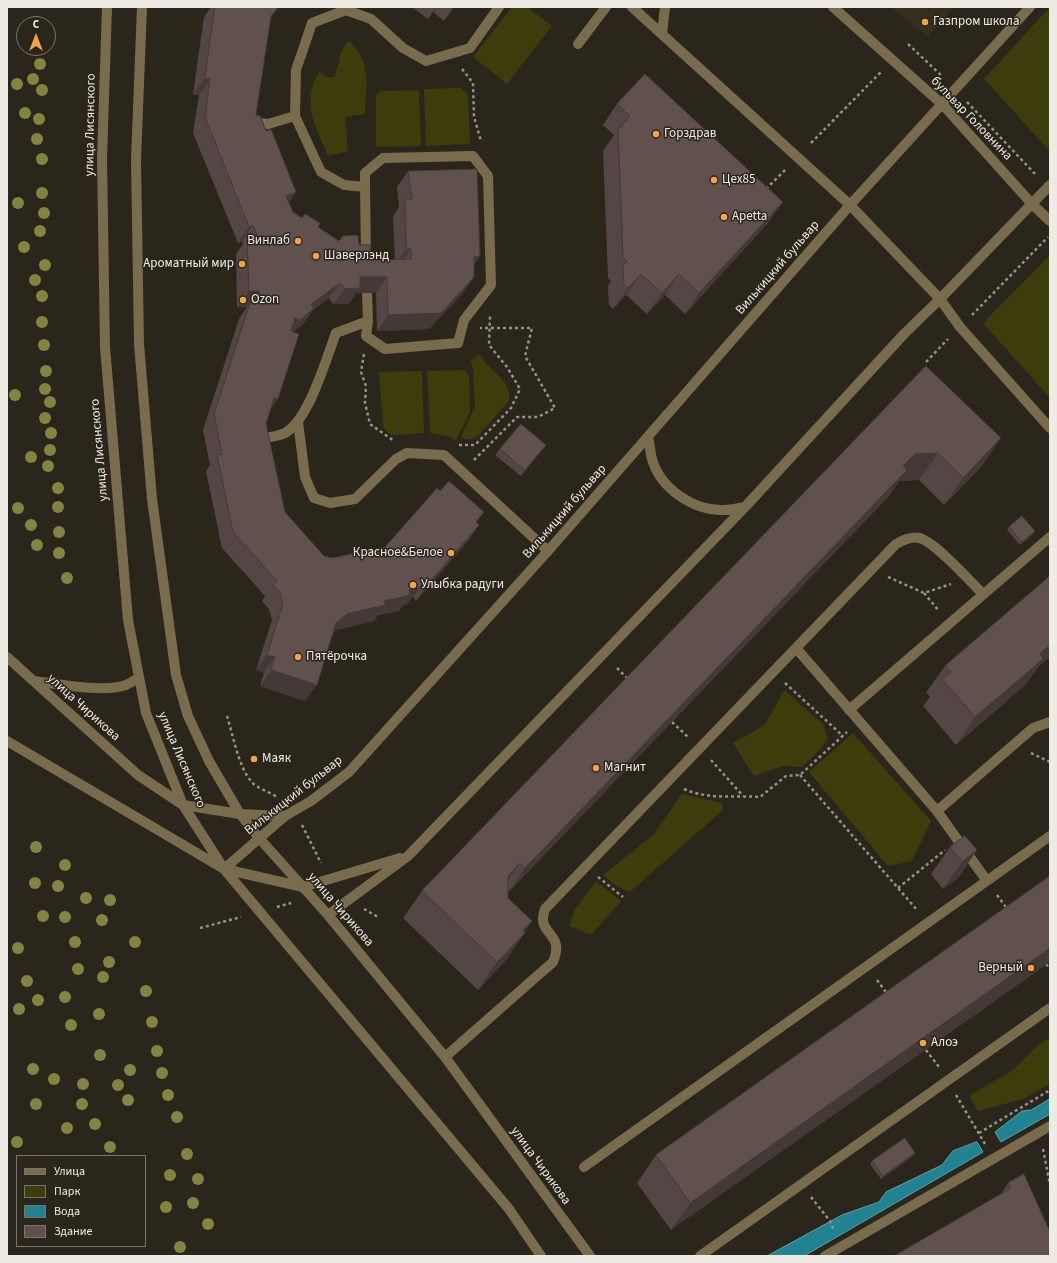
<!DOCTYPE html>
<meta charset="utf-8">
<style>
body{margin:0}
#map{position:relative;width:1057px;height:1263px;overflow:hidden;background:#2b261c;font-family:"Source Sans 3",sans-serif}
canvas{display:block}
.frame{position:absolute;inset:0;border:8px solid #eeebe4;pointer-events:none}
.legend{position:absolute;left:16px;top:1155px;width:130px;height:92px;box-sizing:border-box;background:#2b261c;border:1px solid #79756c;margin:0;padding:5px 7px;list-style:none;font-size:12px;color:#eeebe4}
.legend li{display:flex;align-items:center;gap:8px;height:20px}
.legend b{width:20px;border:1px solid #79756c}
.north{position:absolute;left:16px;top:16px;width:40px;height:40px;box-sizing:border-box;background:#2b261c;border:1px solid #79756c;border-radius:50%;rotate:0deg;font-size:11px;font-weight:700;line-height:16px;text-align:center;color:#eeebe4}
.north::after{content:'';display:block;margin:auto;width:14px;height:18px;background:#f5a345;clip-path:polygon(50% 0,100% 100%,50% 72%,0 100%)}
</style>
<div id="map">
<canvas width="1057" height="1263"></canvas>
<div class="frame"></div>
<ul class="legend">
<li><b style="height:5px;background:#796c4c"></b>Улица</li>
<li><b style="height:11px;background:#3c3d0b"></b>Парк</li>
<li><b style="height:11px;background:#218291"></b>Вода</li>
<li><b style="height:11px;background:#60514f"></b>Здание</li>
</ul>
<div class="north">С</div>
</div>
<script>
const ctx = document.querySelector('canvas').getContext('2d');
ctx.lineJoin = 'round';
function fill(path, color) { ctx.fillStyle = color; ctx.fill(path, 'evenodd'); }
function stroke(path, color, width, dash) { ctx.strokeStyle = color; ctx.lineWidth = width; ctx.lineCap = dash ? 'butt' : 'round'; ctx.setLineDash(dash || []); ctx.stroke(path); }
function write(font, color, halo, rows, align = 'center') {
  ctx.font = font + ' "Source Sans 3",sans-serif'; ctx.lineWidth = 3; ctx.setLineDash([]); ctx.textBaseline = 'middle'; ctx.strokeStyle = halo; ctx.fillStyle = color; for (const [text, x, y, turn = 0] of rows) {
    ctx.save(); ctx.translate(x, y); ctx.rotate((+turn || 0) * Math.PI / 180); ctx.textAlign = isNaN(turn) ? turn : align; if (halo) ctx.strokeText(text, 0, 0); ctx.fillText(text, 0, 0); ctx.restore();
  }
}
fill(new Path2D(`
 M891 7H954L928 37Z`), '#362e1e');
fill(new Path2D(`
 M512 7H527L552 26 507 84 473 57Z
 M1050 7V147L1048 149 984 79Z
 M349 41C372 63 366 85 365 114L345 117 348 151 328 156C316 125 300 103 319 72L327 77H334C341 63 337 53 349 41Z
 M460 88 468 94 470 144 426 146 424 89Z
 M419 90 421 146 376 147V95L381 91Z
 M1050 255V398L983 323Z
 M480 354C488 372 513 379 509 401L479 435C472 440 468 441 461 437L475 406 473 368 470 361Z
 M463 370 466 371 469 377 470 412 456 440 447 436 430 433 427 371Z
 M422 371 424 433 391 435 384 429 383 424 379 372Z
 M784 690 823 724 828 740 803 767 782 766 754 776 733 743 765 725Z
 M853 733 931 821 912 861 888 866 809 772Z
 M682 794 722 803 723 810 630 892 616 886 603 875 654 834Z
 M596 881 621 901 591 935 569 926 575 909Z
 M1050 1038V1084L1023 1099 978 1111 969 1096 1013 1070 1039 1044Z`), '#3c3d0b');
const water = new Path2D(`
 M1050 1099V1114L1001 1142 995 1132 1022 1111 1031 1110Z
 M977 1142 983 1152 804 1256H767L842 1215 879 1202 886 1192 942 1165 953 1151Z`);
fill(water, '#218291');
stroke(water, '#5ea2aa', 1);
stroke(new Path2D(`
 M908 44 943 77
 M462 69 473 83 474 117 481 141
 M967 102 1036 175
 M811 143 881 72
 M766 189 785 170
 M972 315 1048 237
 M364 354 361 372 366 386 365 403 370 424 394 441
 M926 362 948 339
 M459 445H475L511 408 520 389 507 367 489 345 490 316
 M474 460 517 417H538L555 408 525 356 532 328H480
 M888 577 924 593 951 584
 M924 593 939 611
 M617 668 628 679
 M785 683 843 736
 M227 716C233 735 239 769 252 782 256 788 271 792 278 798
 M672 722 688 737
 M1031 753 1050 762
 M711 760 743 796
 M800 775 917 910
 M684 789C708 800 735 795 760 797L786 776 800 775 847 732
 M302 825 321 863
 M598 877 623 897
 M898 888 945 850
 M997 895 1008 910
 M277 907 291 903
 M364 909 378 917
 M200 928 241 917
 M1046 964 1050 969
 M877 980 888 995
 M926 1050 939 1067
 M956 1095 985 1144
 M979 1133 1050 1090
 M1043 1149 1050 1185
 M811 1197 830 1221 834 1231`), '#969289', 2.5, [3, 3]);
stroke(new Path2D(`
 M107 7 102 159 105 347 128 620 146 713 183 805 224 869
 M142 7 136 160 139 344 152 499 176 675 188 716 209 761 240 814 285 816
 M632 7 850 205 940 299 960 327 1050 428
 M833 7 943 105 1032 204 1050 221
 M662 34 665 7
 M578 44 606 7
 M295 116 321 172 344 185 365 187 366 258
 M251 122 268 124 295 116 296 70 312 23 346 10 371 19 403 48 426 61 470 48 499 7
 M365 187V173L383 158 473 156 488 176 491 285 464 320 458 343 385 349 366 336 368 321
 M298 422 305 477 314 498 330 503 355 499 396 459 407 453 444 455 548 551
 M648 437C650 444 650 452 652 459 660 488 693 511 724 510 731 510 738 508 745 507
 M255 439C264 438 277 437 285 433 309 420 326 359 336 333L368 321 367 293
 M796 648 937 811 987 881
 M7 657 138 775 183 805 240 814 259 838 328 915 445 1057 590 1256
 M34 681C57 684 103 693 126 685 130 683 135 680 139 678
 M849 710 1050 537
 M7 741 224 869 509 1209 541 1256
 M937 811 1033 728 1050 722
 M224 869 285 816 311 801 349 772 548 551 850 205 1030 7
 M224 869 303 887 400 858
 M328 915 408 856 745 507 904 334 940 299 1050 185
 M445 1057 553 962C566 931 535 936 545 909L896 544C903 540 911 536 920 538 936 543 970 581 983 594
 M584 1167 1050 836
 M700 1256 1050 1008
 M825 1256 1050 1126`), '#796c4c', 10);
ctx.fillStyle = '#83843f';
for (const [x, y] of [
 [40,64],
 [33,79],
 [17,84],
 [42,90],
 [25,113],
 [39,119],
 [37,139],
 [42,159],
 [42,193],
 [18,203],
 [44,213],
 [40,231],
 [24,247],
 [45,265],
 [35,280],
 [42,296],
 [42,322],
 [44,345],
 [46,371],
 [45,389],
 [15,395],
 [50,402],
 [45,418],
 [51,433],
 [50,450],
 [31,457],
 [48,466],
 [58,488],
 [58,507],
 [18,508],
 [31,525],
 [59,532],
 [37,545],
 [59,553],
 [67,578],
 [36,847],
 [65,865],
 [35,883],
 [58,886],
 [86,898],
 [110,900],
 [43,916],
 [65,917],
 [102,920],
 [75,942],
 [135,942],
 [18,948],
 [109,962],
 [78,969],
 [103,977],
 [27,981],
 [146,991],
 [65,997],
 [38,1000],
 [19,1009],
 [99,1014],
 [152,1022],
 [71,1025],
 [157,1051],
 [100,1055],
 [33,1069],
 [130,1070],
 [162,1073],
 [54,1079],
 [83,1084],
 [118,1085],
 [168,1095],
 [128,1100],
 [36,1104],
 [82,1104],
 [177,1117],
 [95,1124],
 [67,1128],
 [17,1142],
 [110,1147],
 [187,1154],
 [170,1175],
 [198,1179],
 [193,1203],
 [166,1207],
 [208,1224],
 [180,1247]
]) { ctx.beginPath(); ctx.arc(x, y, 6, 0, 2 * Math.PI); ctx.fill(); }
fill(new Path2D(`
 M211 7H279L270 18 256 115 266 131 296 192 289 202 293 212 339 241 343 236 359 245 371 260 395 259 393 216 399 207 397 187 408 171 480 256 474 265 463 293 429 329 377 331 376 293H356L349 304H333L329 298 313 310 303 324 293 332 266 424 285 512 324 556 332 558 385 547 477 523 479 525 468 541 416 601 413 597 407 604 403 605 399 611 378 615 374 621 336 630 334 632 305 701 260 686 264 673 256 670 272 620 269 609 262 601 265 596 222 548 206 471 210 465 203 430 239 319 247 307H237L236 254 243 244 242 241 238 243 193 133 199 95 193 94 204 17Z
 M412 7H454L444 21 433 12 428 19Z
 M617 104 768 223 685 314 665 295 647 314 626 295 613 309 609 305 608 286 611 281 608 278 603 151 614 135 603 125Z
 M926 366 982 466 944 505 919 480 899 481 888 497 508 892V898L532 921 506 960 478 990 403 918 422 891Z
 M546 445 521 476 495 455 500 449Z
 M1009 527 1035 531 1033 534 1020 545 1007 530Z
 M1047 659 1038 667 1024 686 956 745 923 706 930 697 926 693 945 666Z
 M950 847 977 850 958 878 943 889 931 874Z
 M1050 876 671 1230 637 1183 656 1155Z
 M913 1156 881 1179 870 1164 872 1161Z
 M1008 1183 1050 1232 1001 1194Z`), '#534644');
fill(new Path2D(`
 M278 7H279L259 32 271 16Z
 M436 7H437L428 19Z
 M453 7H454L444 21Z
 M205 79H210L199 95 193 94Z
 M296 192 285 208 286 196Z
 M783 202 768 223 685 314 699 293Z
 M253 225 242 241 238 243 249 227Z
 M406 249H411L399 265H395Z
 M480 256 469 272 474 257Z
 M641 274 626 295 613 309 628 288Z
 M679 274 665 295 647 314 662 293Z
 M360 277H387L376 293H356L349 304H333L345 289Z
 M474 277 463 293 429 329 377 331 388 315Z
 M340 283 329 298 313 310 303 324 289 335 295 318 311 304Z
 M249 291H259L247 307H237Z
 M274 398 278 399 267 415Z
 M1001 438 982 466 944 505 963 478Z
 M546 445 542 451 521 476 525 470Z
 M938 453 919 480 899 481 888 497 506 895 525 868 915 454Z
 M479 525 468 541 416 601 427 585Z
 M1035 531 1033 534 1020 545 1022 542Z
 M424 582 413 597 407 604 403 605 399 611 378 615 374 621 336 630 325 639 336 623 347 614 384 601 409 590Z
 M1050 645V660L1047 659 1038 667 1024 686 956 745 975 717 1040 654Z
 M267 655 275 657 264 673 256 670Z
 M271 670 317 685 305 701 260 686Z
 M977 850 958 878 943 889 962 862Z
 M520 863 501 890 508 876Z
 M532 921 520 939 525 933 506 960 478 990 497 962 523 930Z
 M1050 948V962L671 1230 690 1203Z
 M915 1153 913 1156 881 1179 883 1176Z`), '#433937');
const building = new Path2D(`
 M215 7H278L271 16 256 115 260 116 266 131 271 129 296 192 286 196 293 212 302 218 305 214 320 223 318 227 339 241 343 236 358 235 359 245H370L371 260 411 259V249H406L405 200 412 199 408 171 477 169 480 256 474 257V277L441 313 388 315 387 277H360V288L345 289 340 283 311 304 314 308 300 320 295 318 291 331 299 334 278 399 274 398 266 424 285 512 324 556 332 558 385 547 437 488 440 491 449 481 484 512 476 522 479 525 427 585 424 582 419 588 409 590 410 595 384 601 385 605 347 614 336 623 317 685 271 670 275 657 267 655 283 604 280 593 273 585 277 581 233 532 217 455 222 454 214 414 250 303 255 305 259 293V291H249L247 239 257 238V235L253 225 249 227 205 117 210 79H205Z
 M645 74 783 202 699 293 679 274 662 293 641 274 628 288 624 284 623 265 627 261 623 257 618 130 630 116 617 104Z
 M926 366 1001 438 963 478 938 453 915 454 903 466 907 470 525 868 520 863 508 876V898L532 921 523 930 525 933 497 962 422 891Z
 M521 424 546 445 525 470 500 449Z
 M1022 516 1035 531 1022 542 1009 527Z
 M1050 576V645L1040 654 1043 659 975 717 942 679 951 672 945 666Z
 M965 836 977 850 962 862 950 847Z
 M1050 876V948L690 1203 656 1155Z
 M905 1138 915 1153 883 1176 872 1161Z
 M1024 1174 1050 1232V1256H894L1011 1188 1008 1183Z`);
fill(building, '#60514f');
stroke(building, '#433937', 1);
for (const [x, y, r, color] of [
 [925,22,4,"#f5a345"],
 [656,134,4,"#f5a345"],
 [714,180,4,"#f5a345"],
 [724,217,4,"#f5a345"],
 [298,241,4,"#f5a345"],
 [316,256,4,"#f5a345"],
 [242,264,4,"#f5a345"],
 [243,300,4,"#f5a345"],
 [451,553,4,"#f5a345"],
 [413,585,4,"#f5a345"],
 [298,657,4,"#f5a345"],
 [254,759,4,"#f5a345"],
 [596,768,4,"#f5a345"],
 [1031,968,4,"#f5a345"],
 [923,1043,4,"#f5a345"]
]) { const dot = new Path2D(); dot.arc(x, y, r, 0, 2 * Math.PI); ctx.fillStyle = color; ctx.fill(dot); stroke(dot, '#2b261c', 1.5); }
write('13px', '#eeebe4', '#2b261c', [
 ["Газпром школа",933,22],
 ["Горздрав",664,134],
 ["Цех85",722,180],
 ["Apetta",732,217],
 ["Винлаб",290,241,"right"],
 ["Шаверлэнд",324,256],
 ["Ароматный мир",234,264,"right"],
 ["Ozon",251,300],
 ["Красное&Белое",443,553,"right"],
 ["Улыбка радуги",421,585],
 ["Пятёрочка",306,657],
 ["Маяк",262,759],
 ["Магнит",604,768],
 ["Верный",1023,968,"right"],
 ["Алоэ",931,1043]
], 'left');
write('13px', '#eeebe4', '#2b261c', [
 ["бульвар Головнина",971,119,46],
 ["улица Лисянского",91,125,-89],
 ["Вилькицкий бульвар",778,268,-49],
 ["улица Лисянского",100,450,-95],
 ["Вилькицкий бульвар",565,512,-49],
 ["улица Чирикова",83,708,42],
 ["улица Лисянского",181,760,67],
 ["Вилькицкий бульвар",294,796,-38],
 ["улица Чирикова",340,910,49],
 ["улица Чирикова",540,1166,54]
]);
</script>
